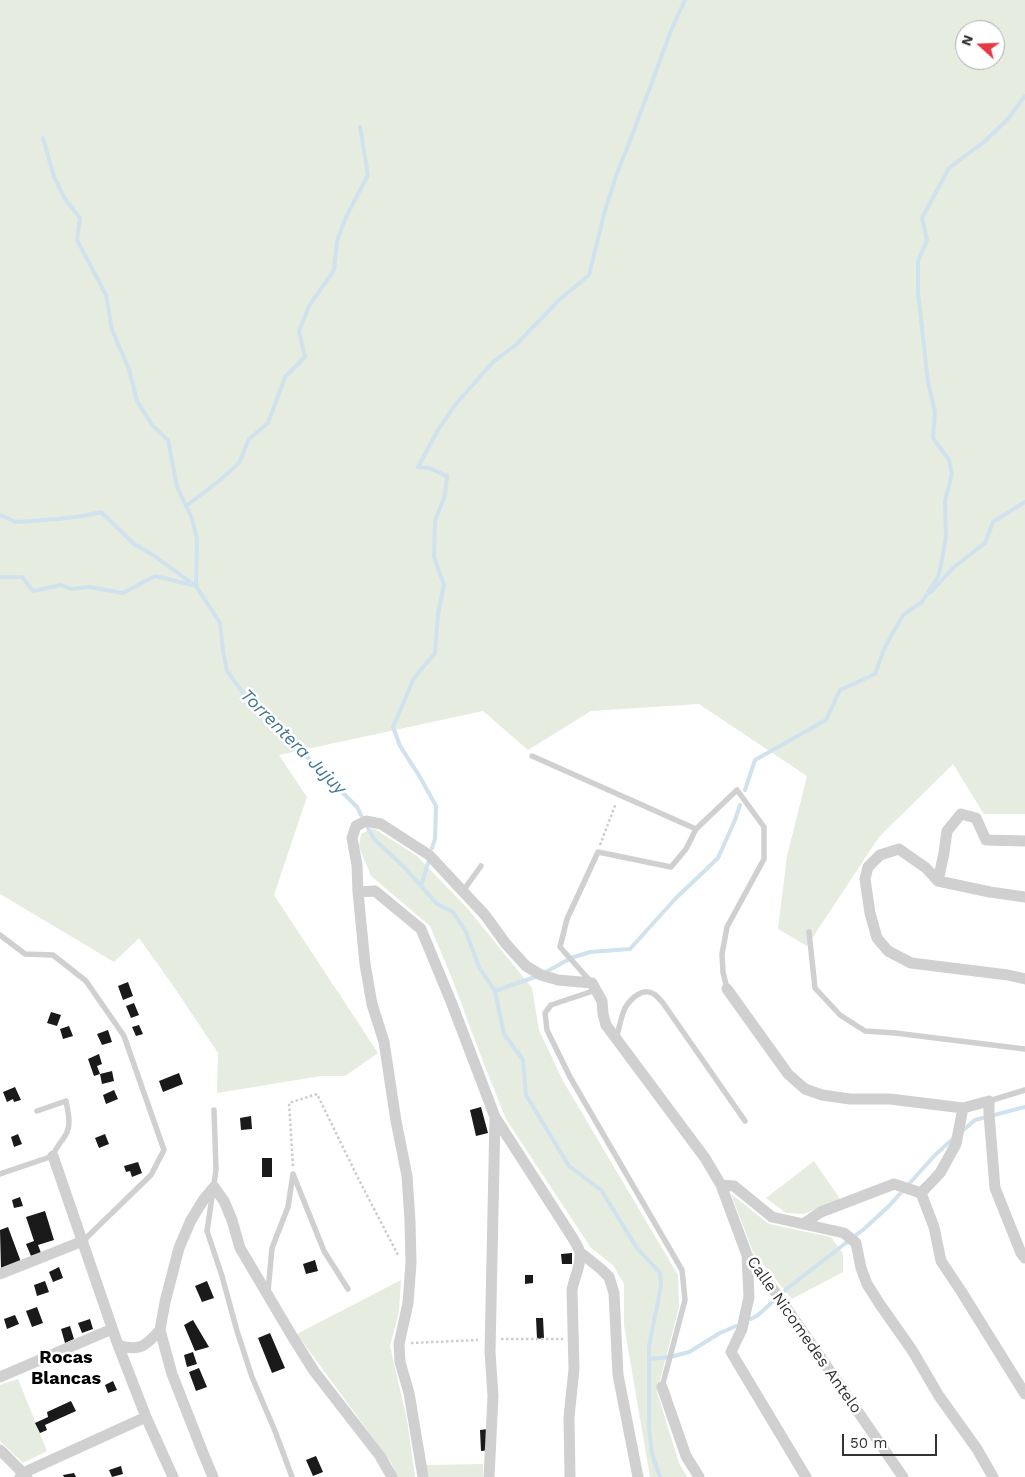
<!DOCTYPE html>
<style>
body{margin:0}
#map{position:relative;width:1025px;height:1477px;overflow:hidden;background:#fff;font-family:"Work Sans",sans-serif}
canvas{display:block}
.north{position:absolute;left:955px;top:20px;width:50px;height:50px;box-sizing:border-box;background:#fff;border:1px solid #adadad;border-radius:50%;rotate:290deg;font-size:14px;font-weight:700;line-height:20px;text-align:center;color:#333}
.north::after{content:'';display:block;margin:auto;width:18px;height:22px;background:#e63946;clip-path:polygon(50% 0,100% 100%,50% 72%,0 100%)}
.scale{position:absolute;left:842px;top:1434px;width:95px;height:22px;box-sizing:border-box;border:2px solid #333;border-top:0;padding-left:6px;font-size:15px;line-height:18px;white-space:nowrap;color:#333;-webkit-text-stroke:4px #fff;paint-order:stroke}
</style>
<div id="map">
<canvas width="1025" height="1477"></canvas>
<div class="north">N</div>
<div class="scale">50 m</div>
</div>
<script>
const ctx = document.querySelector('canvas').getContext('2d');
ctx.lineJoin = 'round';
function fill(path, color) { ctx.fillStyle = color; ctx.fill(path, 'evenodd'); }
function stroke(path, color, width, dash) { ctx.strokeStyle = color; ctx.lineWidth = width; ctx.lineCap = dash ? 'butt' : 'round'; ctx.setLineDash(dash || []); ctx.stroke(path); }
function write(font, color, halo, rows, align = 'center') {
  ctx.font = font + ' "Work Sans",sans-serif'; ctx.lineWidth = 5; ctx.setLineDash([]); ctx.textBaseline = 'middle'; ctx.strokeStyle = halo; ctx.fillStyle = color; for (const [text, x, y, turn = 0] of rows) {
    ctx.save(); ctx.translate(x, y); ctx.rotate((+turn || 0) * Math.PI / 180); ctx.textAlign = isNaN(turn) ? turn : align; if (halo) ctx.strokeText(text, 0, 0); ctx.fillText(text, 0, 0); ctx.restore();
  }
}
fill(new Path2D(`
 M0 0H1025V814H984L953 764 879 837 807 946 778 929 787 856 807 776 699 704 591 711 528 750 483 711 279 755 307 797 274 895 378 1053 345 1076H321L217 1093 218 1053 172 984 139 938 114 962 0 894ZM965 30H995V60H965Z
 M373 828 417 856 468 909 532 988 539 1030 563 1081 678 1275 679 1307 657 1392 679 1463 687 1477H650L624 1325V1284L613 1265 591 1248 506 1119 484 1064 451 976 430 926 371 876 359 847 361 834Z
 M814 1161 840 1199 804 1214 786 1213 766 1198Z
 M731 1194 769 1224 831 1237 843 1254V1272L792 1299 753 1252Z
 M401 1280 399 1312 390 1346 407 1420 415 1477H397L392 1464 297 1334Z
 M18 1379 47 1451 23 1463 0 1441V1385Z
 M483 1464V1477H427L426 1465Z`), '#e6ecdf');
stroke(new Path2D(`
 M43 138 54 177 65 199 80 218 77 240 106 295 112 330 129 369 137 401 152 425 168 440 177 487 191 516 197 538 196 586
 M186 506 219 481 239 463 249 439 268 423 285 377 305 357 299 331 309 306 334 270 337 241 346 217 368 175 360 127
 M0 515 16 522 58 519 83 516 101 512 134 544 153 555 196 586 220 623 223 651 227 671 249 701 278 728 357 807 361 815
 M0 577H22L33 591 61 585 71 589 89 587 123 593 155 576 192 585
 M930 593 953 568 985 543 993 522 1025 502
 M921 603 938 577 942 560 946 536 945 501 952 474 949 460 933 438 935 412 928 382 918 292V261L927 240 922 218 949 168 984 142 1007 120 1025 96
 M745 790 755 760 826 720 840 690 875 674 884 649 903 615 922 602
 M368 828 374 839 405 868 437 904 453 912 466 932 479 967 495 991 504 1034 523 1060 526 1095 569 1166 601 1190 637 1248 660 1273 661 1286 649 1346V1428L652 1454 660 1477
 M432 848 435 839 436 806 420 777 400 746 393 727 414 678 435 653 438 614 444 585 434 557 435 521 445 495 447 476 429 468 418 467 438 430 455 405 493 362 516 345 559 300 589 275 604 214 616 176 633 133 672 28 685 0
 M421 886 428 863
 M544 973 571 958 590 952 630 949 675 899 718 858 735 820 740 805
 M495 991 538 976
 M961 1132 975 1120 1025 1107
 M751 1319 758 1315 789 1287 864 1229 889 1206 936 1154 954 1138
 M649 1359 670 1357 689 1352 720 1333 736 1326`), '#cfe2ee', 4);
fill(new Path2D(`
 M128 982 133 996 123 1000 118 986Z
 M134 1003 139 1015 131 1018 126 1006Z
 M51 1012 61 1015 57 1026 47 1023Z
 M139 1025 143 1034 136 1036 132 1027Z
 M69 1026 73 1036 63 1039 60 1029Z
 M108 1030 112 1042 102 1045 97 1034Z
 M99 1054 102 1064 97 1066 100 1074 94 1076 88 1059Z
 M112 1071 114 1081 102 1084 100 1074Z
 M179 1073 183 1084 163 1092 159 1081Z
 M15 1087 21 1100 14 1102 13 1099 7 1102 3 1092Z
 M114 1090 118 1099 106 1104 103 1095Z
 M481 1107 488 1133 476 1136 470 1110Z
 M251 1116 252 1129 241 1130 240 1118Z
 M18 1134 22 1144 14 1147 11 1137Z
 M105 1134 109 1144 99 1148 95 1138Z
 M262 1158H272V1177H262Z
 M138 1162 142 1173 132 1177 130 1171 126 1172 124 1166Z
 M20 1197 23 1206 14 1208 12 1200Z
 M45 1211 54 1240 38 1245 41 1253 31 1256 26 1244 34 1241 26 1217Z
 M8 1227 21 1262 1 1269 0 1230Z
 M572 1253V1264H562L561 1254Z
 M315 1260 318 1271 306 1274 303 1264Z
 M59 1267 63 1278 53 1282 49 1272Z
 M525 1275H533V1283L525 1284Z
 M45 1281 49 1292 37 1296 34 1285Z
 M207 1281 214 1298 202 1302 195 1286Z
 M37 1307 43 1323 32 1327 26 1311Z
 M15 1315 19 1324 7 1329 4 1319Z
 M536 1318H543L544 1338 537 1339Z
 M90 1319 93 1329 82 1333 78 1323Z
 M193 1320 209 1347 195 1351 184 1325Z
 M70 1326 74 1339 65 1343 61 1329Z
 M270 1333 285 1368 272 1373 258 1338Z
 M193 1352 197 1364 187 1367 184 1355Z
 M199 1368 207 1387 196 1391 189 1372Z
 M113 1381 117 1390 108 1393 105 1385Z
 M71 1401 76 1411 45 1425 47 1430 40 1433 35 1423 48 1417 47 1412Z
 M488 1429 490 1450 481 1451 480 1430Z
 M316 1456 323 1472 313 1476 306 1460Z
 M121 1466 123 1474 112 1477 109 1470Z
 M74 1473 76 1477H64L63 1475Z`), '#1a1a1a');
stroke(new Path2D(`
 M600 845 616 803
 M293 1166 289 1103 317 1094 358 1178 398 1255
 M501 1339H563
 M411 1343 478 1340`), '#cdcdcd', 2.5, [2.5, 2.5]);
stroke(new Path2D(`
 M532 756 696 829 737 790 764 827V859L727 927 722 954 723 972 727 989
 M463 891 481 866
 M809 932 815 988 840 1015 865 1031 895 1033 1025 1049
 M0 935 25 954 53 955 86 981 124 1036 164 1150 151 1175 83 1241
 M591 982 560 947 567 919 598 852 671 867 686 849 696 829
 M596 990 551 1005 545 1013 547 1030 570 1077 682 1270 685 1300 662 1387
 M616 1039C619 1029 621 1017 625 1008 631 998 643 987 654 994 657 996 660 1000 663 1003L745 1121
 M989 1101 1025 1090
 M214 1110 216 1170 207 1231 222 1276 237 1331 252 1377 275 1431 292 1477
 M0 1174 53 1156C56 1146 60 1144 65 1136 72 1125 68 1113 66 1101L37 1111
 M268 1292 272 1248 288 1207 293 1174 324 1251 348 1289`), '#d0d0d0', 5.5);
stroke(new Path2D(`
 M938 881 944 853 947 831 961 814 976 818 986 840 1025 841
 M358 892 375 891 421 929 452 1004 495 1117 574 1240C576 1244 580 1250 580 1254 581 1266 574 1278 572 1290L574 1369 569 1417 570 1477
 M1025 897 990 892 938 881 926 868 899 849 880 855 868 867 865 879 870 913 877 938 888 951 911 963 1008 975 1025 979
 M727 989 788 1074 805 1089 822 1095 850 1099H890L963 1108 989 1101V1114L995 1188 1021 1253 1025 1258
 M53 1156 118 1345 146 1417 173 1477
 M721 1185 734 1186 772 1217 844 1233 856 1243 861 1268 867 1284 879 1303 912 1350 939 1396 977 1449 993 1477
 M921 1193 940 1173 956 1144 963 1108
 M803 1224 821 1212 894 1184 921 1193 934 1227 941 1261 961 1291 1025 1394
 M581 1253 601 1269 609 1277 614 1293 618 1375 638 1477
 M747 1255 749 1297 742 1329 731 1352 806 1477
 M0 1274 83 1241
 M118 1345C139 1352 146 1346 160 1330
 M0 1377 112 1329
 M662 1387 686 1456 699 1477
 M0 1450 27 1477
 M20 1477 23 1473 146 1417
 M213 1477 203 1453 172 1374 160 1330 165 1302 179 1248 191 1220 204 1199 214 1187 224 1201 232 1220 240 1248 292 1336 314 1371 380 1456 392 1477
 M423 1477 409 1393 400 1362 399 1344 408 1303 411 1263 410 1221 407 1176 396 1121 384 1042 372 1004 365 964 358 892 357 865 352 838 356 826 366 821 381 824 429 855 485 915 506 944 526 966 541 975 558 980 592 983 602 1001 603 1014 606 1025 705 1158 721 1185 747 1255 781 1300 903 1477
 M489 1477 493 1396 490 1352 495 1117`), '#d0d0d0', 11);
write('16px', '#333', '#fff', [
 ["Calle Nicomedes Antelo",804,1335,55]
]);
write('italic 18px', '#3f7597', '#fff', [
 ["Torrentera Jujuy",293,742,45]
]);
write('bold 18px', '#000', '#fff', [
 ["Rocas",66,1358],
 ["Blancas",66,1379]
]);
</script>
